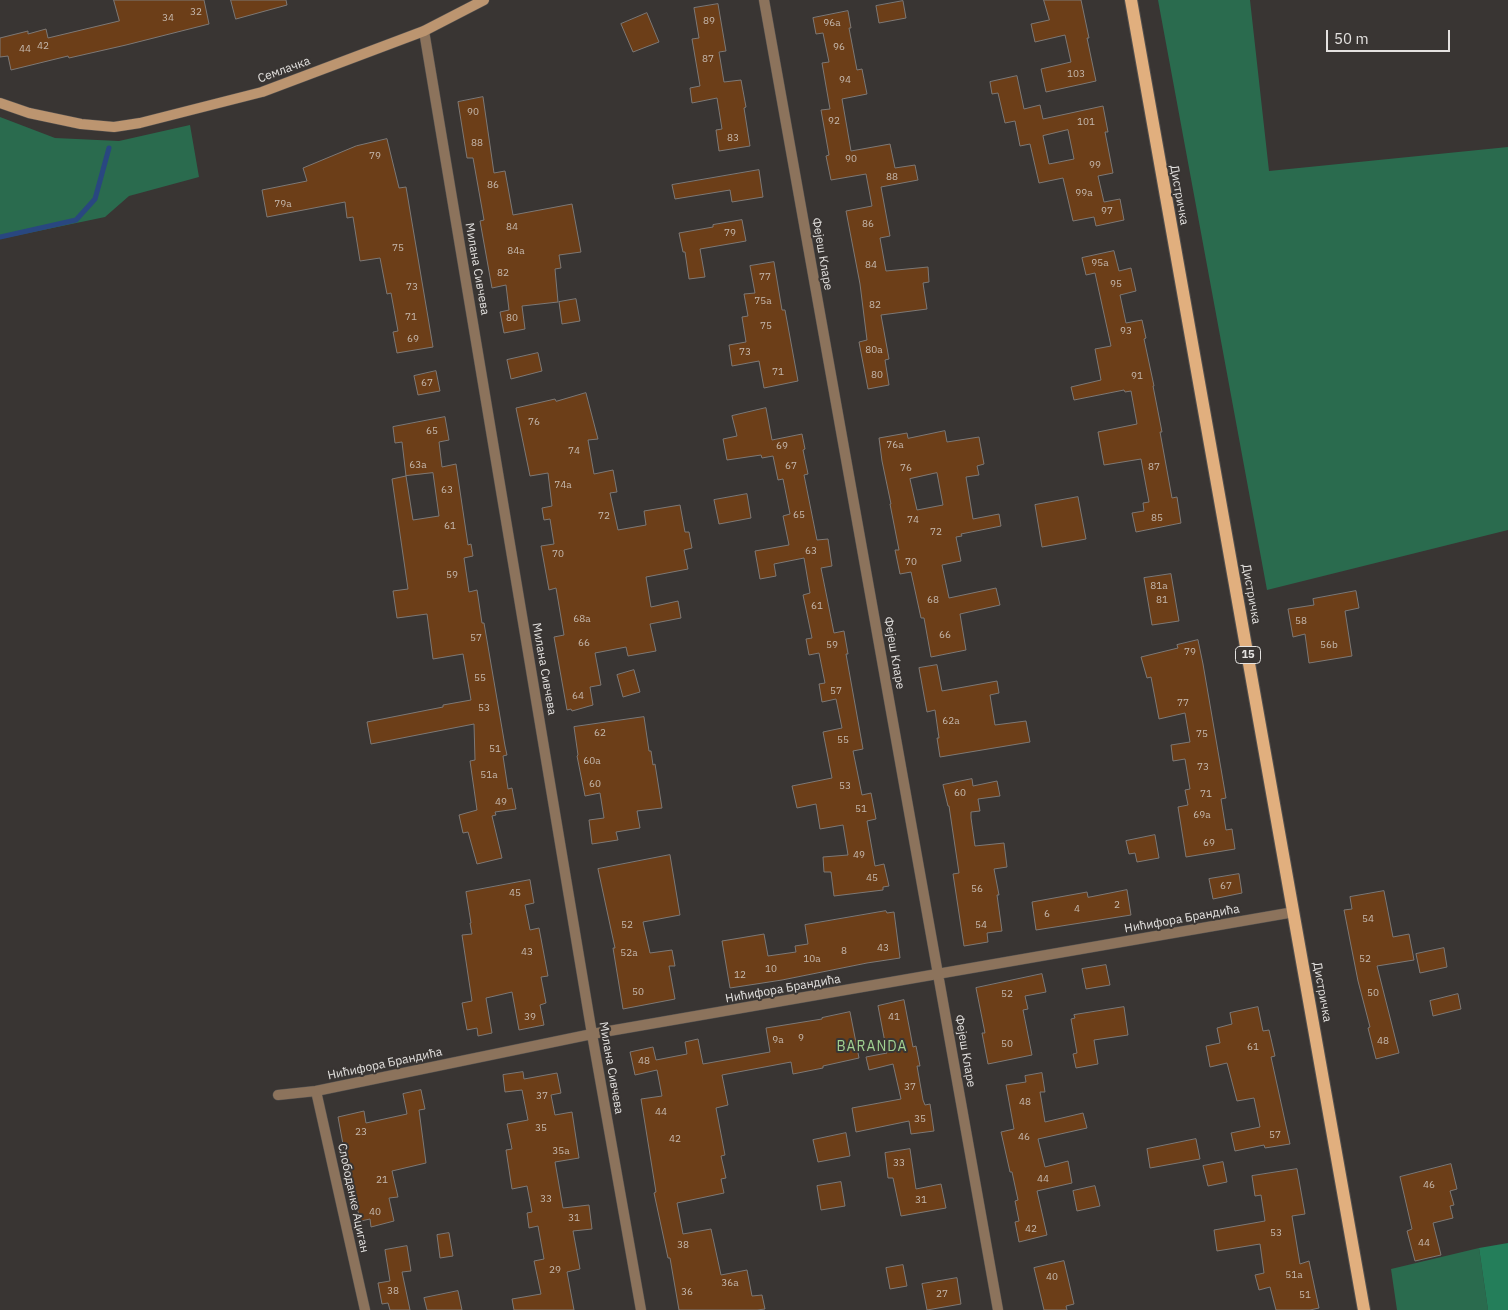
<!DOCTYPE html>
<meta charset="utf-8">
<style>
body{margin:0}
#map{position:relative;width:1508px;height:1310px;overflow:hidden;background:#393533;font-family:"IBM Plex Sans",sans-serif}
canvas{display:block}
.scale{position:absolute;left:1326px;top:30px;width:124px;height:22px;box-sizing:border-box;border:2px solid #e4e2e0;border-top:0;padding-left:6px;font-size:15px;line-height:18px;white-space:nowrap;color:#e4e2e0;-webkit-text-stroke:4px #393533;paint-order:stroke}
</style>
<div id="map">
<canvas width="1508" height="1310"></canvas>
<div class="scale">50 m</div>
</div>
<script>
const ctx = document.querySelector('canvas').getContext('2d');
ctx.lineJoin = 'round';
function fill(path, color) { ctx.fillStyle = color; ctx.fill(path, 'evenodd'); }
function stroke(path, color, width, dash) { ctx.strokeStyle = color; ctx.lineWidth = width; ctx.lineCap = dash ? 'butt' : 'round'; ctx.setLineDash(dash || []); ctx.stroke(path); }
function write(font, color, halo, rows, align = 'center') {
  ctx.font = font + ' "IBM Plex Sans",sans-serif'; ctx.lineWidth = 4; ctx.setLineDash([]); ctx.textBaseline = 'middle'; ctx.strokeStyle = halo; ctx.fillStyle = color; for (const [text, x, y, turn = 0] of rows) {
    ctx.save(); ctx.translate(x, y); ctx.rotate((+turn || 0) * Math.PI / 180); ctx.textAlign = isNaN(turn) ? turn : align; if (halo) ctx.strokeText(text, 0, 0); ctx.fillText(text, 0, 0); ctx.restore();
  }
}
fill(new Path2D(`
 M1158 0H1250L1269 171 1508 147V530L1267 590Z
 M0 117 55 138 119 141 190 125 199 177 129 196 105 217 0 239Z
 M1479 1248 1488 1310H1397L1391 1269Z`), '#2a6b4e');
fill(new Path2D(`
 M1508 1243V1310H1488L1479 1248Z`), '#247e5a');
stroke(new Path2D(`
 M0 237 76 220 95 199 109 148`), '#294780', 5);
const building = new Path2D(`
 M114 0H204L209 24 126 45 69 58 68 56 11 70 8 56 0 57V38L28 31V34L46 29 48 38 119 21Z
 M231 0H286L287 5 236 19Z
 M1044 0H1081L1089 38H1087L1096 81 1046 92 1041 69 1071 62 1065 35 1035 42 1031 24 1049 20Z
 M903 1 906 18 879 23 876 6Z
 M718 4 726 51 719 52 724 82 741 80 746 107 744 108 750 146 719 151 716 130 722 129 717 98 692 103 690 88 700 86 692 39 699 38 694 8Z
 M848 11 851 28H849L857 70 862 69 867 94 842 99 851 151 890 144 895 168 915 165 918 180 881 187 890 236 880 238 886 271 928 267 929 282 923 283 927 309 881 315 889 359 885 360 889 385 868 389 859 342 867 340 860 284 846 211 872 206 866 174 831 180 826 156 829 155 821 110 830 109 822 63 829 62 823 33 816 34 813 18Z
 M647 13 659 42 633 52 621 24Z
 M1017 76 1024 109 1040 105 1043 119 1103 106 1108 132H1105L1113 173 1098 176 1104 202 1120 199 1124 220 1096 226 1094 217 1073 221 1063 178 1039 183 1030 144 1020 146 1015 121 1005 123 998 93 992 94 990 82ZM1068 130 1074 159 1049 164 1043 136Z
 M483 97 494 173 505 171 513 215 572 204 581 252 559 255 561 268 555 269 558 302 522 306 525 329 504 333 500 312 509 310 506 285 492 288 480 221 484 220 473 158H467L458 102Z
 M387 139 399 188 406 187 433 347 397 353 393 332 398 331 391 293 387 294 380 258 360 261 353 217 347 218 345 202 267 217 262 190 307 181 303 168 356 146Z
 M759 170 763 197 732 202 730 190 675 199 672 185Z
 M742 220 746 241 700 249 705 277 689 279 685 252H683L679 233 713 227V225Z
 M1114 251 1119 271 1131 268 1136 291 1120 295 1126 323 1142 320 1146 338 1144 339 1154 386H1153L1162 432H1160L1172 498 1177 497 1181 523 1136 532 1132 513 1144 511 1143 503 1149 502 1141 459 1104 465 1098 432 1137 424 1131 391 1125 392 1124 390 1074 400 1071 387 1101 380 1095 349 1111 346 1095 273 1086 275 1082 258Z
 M774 262 782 310H785L798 381 764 388 759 361 732 366 729 345 746 342 742 317 748 316 744 294 755 293 750 266Z
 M576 299 580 321 562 324 559 302Z
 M538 353 542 371 511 379 507 360Z
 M436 371 440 391 418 395 414 376Z
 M586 393 598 439 588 440 594 474 613 470 617 492 610 493 618 530 646 525 644 511 680 505 685 532H689L692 548 684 550 688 569 646 577 651 607 678 601 681 618 650 624 656 651 628 656 626 647 595 653 601 685 590 687 593 705 572 711 571 709 567 710 554 637 564 635 556 588 549 590 541 546 554 544 550 519 544 520 542 508 552 506 548 473 530 476 516 408 555 399 556 401Z
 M766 408 772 440 802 434 805 449 803 450 808 474 804 475 817 540 828 539 832 566 821 568 834 633 844 631 848 654H846L863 749 853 751 862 795 871 793 876 819 867 821 875 866 884 864 889 886 883 887V890L834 896 831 872H824L823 857 848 855 843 825 820 829 816 804 797 808 792 786 832 778 823 732 842 728 836 699 822 702 819 684 825 683 819 653 809 655 806 639 812 638 803 595 810 593 804 558 774 564 776 576 760 579 755 551 789 545 783 516 790 514 783 479 778 480 773 456 762 458 761 455 727 460 723 439 737 436 732 416Z
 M445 417 449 440 439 442 442 467 456 464 468 545 471 544 473 556 464 558 469 592 477 590 482 623H484L505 746 507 755 503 756 508 789 512 788 516 809 495 812 496 815 492 816 502 858 477 864 468 832 463 833 459 815 477 810 470 761 475 760 474 724 371 744 367 722 443 707V705L471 700 463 654 433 659 427 614 397 618 393 591 408 589 392 479 406 476 402 442 395 443 393 427ZM433 473 439 516 413 520 406 476Z
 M945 431 947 442 979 437 984 464 977 466 979 475 966 477 973 519 999 514 1001 526 961 534 962 536 956 537 961 561 942 565 949 598 996 588 1000 605 960 614 966 650 931 657 924 618H921L911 572 900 574 895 550H899L890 504H891L882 461 879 438 907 433 908 438ZM937 473 943 505 917 510 910 479Z
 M747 494 751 518 719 524 714 500Z
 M1078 497 1086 539 1042 547 1035 505Z
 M1171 574 1179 621 1152 625 1144 578Z
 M1356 591 1359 608 1345 611 1352 656 1309 663 1305 634 1293 637 1288 609 1314 605 1313 599Z
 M1198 640 1203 664 1226 798 1221 799 1226 830 1232 829 1235 849 1186 857 1178 807 1188 805 1185 790 1190 789 1185 759 1173 761 1171 745 1190 742 1185 713 1159 719 1151 677 1147 678 1141 657 1178 648 1177 645Z
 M937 665 942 691 997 681 999 693 990 695 995 725 1026 721 1030 742 940 757 937 738H939L935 710 927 712 919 668Z
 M634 670 640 692 623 697 617 675Z
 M644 717 649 751H651L653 765 655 764 662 808 637 811 640 828 616 832 618 840 592 844 589 820 604 818 600 793 585 796 577 756 578 755 574 727Z
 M972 779 973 786 997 781 1000 796 978 799 980 811 971 812V818L975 846 1004 843 1007 867 994 869 999 895H997L1002 931 987 933 988 942 964 946 953 874 959 873 949 806H948L943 785Z
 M1155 835 1159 858 1137 862 1135 853 1129 854 1126 841Z
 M670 855 680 915 643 922 650 953 672 950 675 966H669L675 999 623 1009 613 948H615L598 869Z
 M1239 874 1242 893 1213 899 1209 879Z
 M530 880 534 903 525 905 530 930 539 928 548 976 541 977 546 1003 540 1005 544 1025 519 1030 512 992 486 998 492 1033 478 1036 477 1028 467 1030 462 1003 472 1001 462 935 472 934 470 923H471L466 892Z
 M1127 890 1131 915 1036 930 1032 902 1087 892 1088 897Z
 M1384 891 1393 937 1409 934 1414 960 1377 966 1399 1053 1376 1059 1368 1028 1370 1027 1358 981 1344 910 1352 909 1350 897Z
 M886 911 887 913 894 912 900 958 867 963 782 980 730 988 722 941 764 934 768 956 796 952 795 946 808 944 805 925Z
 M1444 948 1447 967 1420 973 1416 954Z
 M1106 965 1110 985 1086 989 1082 969Z
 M1042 974 1046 992 1025 996 1028 1009 1023 1010 1032 1055 988 1064 982 1033H985L976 988Z
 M1458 994 1461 1009 1433 1016 1430 1001Z
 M904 1000 913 1047 916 1046 920 1066H917L923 1100 925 1105 930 1104 934 1131 911 1134 909 1121 856 1132 852 1108 901 1099 893 1064 869 1070 866 1057 887 1053 878 1006Z
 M1124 1007 1128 1035 1094 1040 1098 1064 1076 1068 1073 1054 1077 1053 1071 1019 1075 1018 1074 1015Z
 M1258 1007 1263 1031 1269 1030 1275 1056 1271 1057 1290 1144 1265 1148 1264 1145 1235 1151 1231 1133 1260 1127 1254 1098 1237 1101 1227 1063 1210 1067 1206 1046 1220 1043 1217 1028 1232 1024 1230 1013Z
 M850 1012 859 1058 823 1066V1068L793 1074 791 1062 722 1075 728 1105 716 1108 725 1155 721 1156 726 1178 721 1179 724 1193 677 1203 683 1234 711 1229 721 1275 747 1270 752 1296 762 1295 765 1309 757 1310H679L670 1258H668L654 1193 656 1192 641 1099 662 1096 657 1070 635 1075 630 1052 653 1047 656 1060 687 1054 685 1042 698 1039 703 1064 770 1052 766 1028 822 1019V1018Z
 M523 1072 524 1079 557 1073 561 1093 551 1095 555 1115 572 1112 579 1158 555 1162 563 1208 589 1205 592 1229 573 1231 580 1269 567 1272 574 1310H514L512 1299 541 1294 534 1261 544 1259 538 1226 529 1228 527 1213 532 1212 527 1186 512 1189 506 1150 512 1149 507 1124 528 1120 522 1090 505 1092 503 1075Z
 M1042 1073 1045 1092H1040L1045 1122 1083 1113 1087 1128 1038 1139 1045 1167 1068 1161 1072 1183 1037 1191 1047 1235 1019 1242 1015 1222 1019 1221 1015 1201 1018 1200 1012 1172H1010L1001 1132 1014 1129 1006 1085 1026 1082 1025 1076Z
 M421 1090 425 1109 419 1110 426 1163 392 1171 398 1197 389 1198 394 1221 371 1227 370 1219 361 1221 356 1205 343 1155H345L338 1117 364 1111 366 1123 407 1114 403 1094Z
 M846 1133 850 1156 818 1162 813 1140Z
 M1196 1139 1200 1159 1150 1168 1147 1149Z
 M910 1149 916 1189 941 1184 946 1208 901 1216 893 1178H888L885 1153Z
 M1223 1162 1227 1182 1208 1186 1203 1166Z
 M1451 1164 1457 1189 1450 1191 1454 1205 1450 1206 1453 1218 1433 1223 1441 1255 1415 1261 1407 1231 1412 1229 1400 1177Z
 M1297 1169 1305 1214 1292 1216 1300 1264 1309 1261 1319 1308 1310 1310H1276L1270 1287 1259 1290 1255 1275 1264 1273 1260 1244 1217 1251 1214 1230 1265 1221 1261 1195 1255 1196 1252 1176Z
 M841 1182 845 1206 821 1210 817 1186Z
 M1095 1186 1100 1206 1077 1211 1073 1191Z
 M449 1233 453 1256 440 1258 437 1235Z
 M407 1246 411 1271 402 1272 410 1310H390L388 1303 382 1304 378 1283 390 1281 385 1250Z
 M1064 1261 1074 1304 1066 1306 1067 1310H1044L1034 1268Z
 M903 1265 907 1286 890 1289 886 1268Z
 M957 1278 961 1304 927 1310 922 1284Z
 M458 1291 462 1310H427L424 1298Z`);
fill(building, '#6c3e18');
stroke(building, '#7d7875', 1);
const street = new Path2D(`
 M764 0 998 1310
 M424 31 592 1034 641 1310
 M316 1091 365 1310
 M278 1095 316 1091 592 1034 1294 912`);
const secondary = new Path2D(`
 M0 103 29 113 81 124 114 127 140 123 262 92 424 31 484 0`);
const primary = new Path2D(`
 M1131 0 1364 1310`);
stroke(street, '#54514f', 11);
stroke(secondary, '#54514f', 11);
stroke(primary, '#54514f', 14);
stroke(street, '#8c735c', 10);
stroke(secondary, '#bc9570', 10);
stroke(primary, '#e1af7e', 12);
write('10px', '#c6b9ae', null, [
 ["32",196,12],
 ["34",168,18],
 ["89",709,21],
 ["96a",832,23],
 ["42",43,46],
 ["96",839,47],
 ["44",25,49],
 ["87",708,59],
 ["103",1076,74],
 ["94",845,80],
 ["90",473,112],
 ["92",834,121],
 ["101",1086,122],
 ["83",733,138],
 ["88",477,143],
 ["79",375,156],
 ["90",851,159],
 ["99",1095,165],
 ["88",892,177],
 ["86",493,185],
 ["99a",1084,193],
 ["79a",283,204],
 ["97",1107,211],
 ["86",868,224],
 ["84",512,227],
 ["79",730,233],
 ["75",398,248],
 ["84a",516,251],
 ["95a",1100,263],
 ["84",871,265],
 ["82",503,273],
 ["77",765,277],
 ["95",1116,284],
 ["73",412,287],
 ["75a",763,301],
 ["82",875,305],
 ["71",411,317],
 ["80",512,318],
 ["75",766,326],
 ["93",1126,331],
 ["69",413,339],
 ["80a",874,350],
 ["73",745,352],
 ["71",778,372],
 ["80",877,375],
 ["91",1137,376],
 ["67",427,383],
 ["76",534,422],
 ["65",432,431],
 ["76a",895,445],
 ["69",782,446],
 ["74",574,451],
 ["63a",418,465],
 ["67",791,466],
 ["87",1154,467],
 ["76",906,468],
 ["74a",563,485],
 ["63",447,490],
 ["65",799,515],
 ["72",604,516],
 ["85",1157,518],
 ["74",913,520],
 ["61",450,526],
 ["72",936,532],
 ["63",811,551],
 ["70",558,554],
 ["70",911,562],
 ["59",452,575],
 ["81a",1159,586],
 ["68",933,600],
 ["81",1162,600],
 ["61",817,606],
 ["68a",582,619],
 ["58",1301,621],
 ["66",945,635],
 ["57",476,638],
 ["66",584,643],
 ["59",832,645],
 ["56b",1329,645],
 ["79",1190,652],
 ["55",480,678],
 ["57",836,691],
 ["64",578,696],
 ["77",1183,703],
 ["53",484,708],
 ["62a",951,721],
 ["62",600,733],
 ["75",1202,734],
 ["55",843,740],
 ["51",495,749],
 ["60a",592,761],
 ["73",1203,767],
 ["51a",489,775],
 ["60",595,784],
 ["53",845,786],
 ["60",960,793],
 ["71",1206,794],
 ["49",501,802],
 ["51",861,809],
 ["69a",1202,815],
 ["69",1209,843],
 ["49",859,855],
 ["45",872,878],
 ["67",1226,886],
 ["56",977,889],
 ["45",515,893],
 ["2",1117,905],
 ["4",1077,909],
 ["6",1047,914],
 ["54",1368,919],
 ["52",627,925],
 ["54",981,925],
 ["43",883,948],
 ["8",844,951],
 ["43",527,952],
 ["52a",629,953],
 ["10a",812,959],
 ["52",1365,959],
 ["10",771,969],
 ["12",740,975],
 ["50",638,992],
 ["50",1373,993],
 ["52",1007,994],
 ["39",530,1017],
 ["41",894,1017],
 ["9",801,1038],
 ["9a",778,1040],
 ["48",1383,1041],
 ["50",1007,1044],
 ["61",1253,1047],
 ["48",644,1061],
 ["37",910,1087],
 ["37",542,1096],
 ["48",1025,1102],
 ["44",661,1112],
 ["35",920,1119],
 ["35",541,1128],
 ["23",361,1132],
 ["57",1275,1135],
 ["46",1024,1137],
 ["42",675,1139],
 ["35a",561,1151],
 ["33",899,1163],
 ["44",1043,1179],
 ["21",382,1180],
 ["46",1429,1185],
 ["33",546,1199],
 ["31",921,1200],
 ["40",375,1212],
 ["31",574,1218],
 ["42",1031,1229],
 ["53",1276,1233],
 ["44",1424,1243],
 ["38",683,1245],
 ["29",555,1270],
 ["51a",1294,1275],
 ["40",1052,1277],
 ["36a",730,1283],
 ["38",393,1291],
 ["36",687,1292],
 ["27",942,1294],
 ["51",1305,1295]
]);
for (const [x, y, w] of [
 [1248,655,25]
]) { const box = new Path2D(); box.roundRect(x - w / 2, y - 8.5, w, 17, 4); ctx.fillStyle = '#393533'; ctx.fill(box); stroke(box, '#e4e2e0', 1); }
write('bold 11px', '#e4e2e0', null, [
 ["15",1248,655]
]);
write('12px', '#e4e2e0', '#393533', [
 ["Семлачка",284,70,-20],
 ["Дистричка",1179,195,80],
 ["Фејеш Кларе",822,254,80],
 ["Милана Сивчева",477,269,80],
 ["Дистричка",1251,594,80],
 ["Фејеш Кларе",894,653,80],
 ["Милана Сивчева",544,669,80],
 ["Нићифора Брандића",1182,919,-10],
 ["Нићифора Брандића",783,989,-10],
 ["Дистричка",1322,992,80],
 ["Фејеш Кларе",965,1051,80],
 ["Нићифора Брандића",385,1064,-12],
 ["Милана Сивчева",611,1068,80],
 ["Слободанке Ациган",353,1198,78]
]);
ctx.letterSpacing = '1px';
write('14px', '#a0d091', '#393533', [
 ["BARANDA",872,1047]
]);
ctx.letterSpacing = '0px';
</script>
